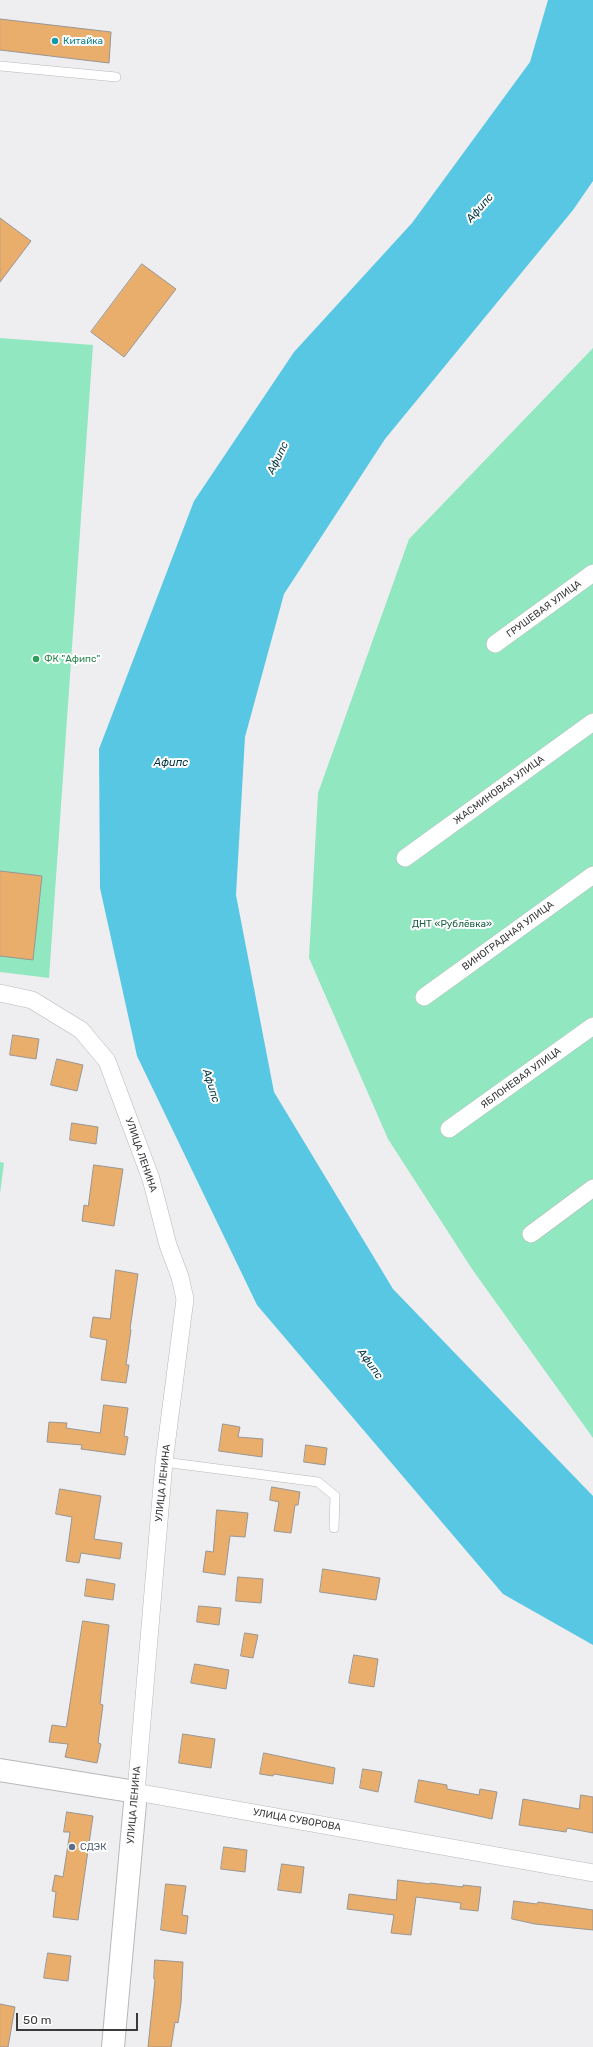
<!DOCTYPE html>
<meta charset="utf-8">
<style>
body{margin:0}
#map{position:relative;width:593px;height:2047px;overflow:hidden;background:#eeeef0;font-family:Rubik,sans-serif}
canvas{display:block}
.scale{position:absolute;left:16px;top:2013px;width:122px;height:18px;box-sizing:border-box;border:2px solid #3a3a3b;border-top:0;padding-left:5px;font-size:12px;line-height:14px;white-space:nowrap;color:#3a3a3b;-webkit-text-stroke:3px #fff;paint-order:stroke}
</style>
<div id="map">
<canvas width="593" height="2047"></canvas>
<div class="scale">50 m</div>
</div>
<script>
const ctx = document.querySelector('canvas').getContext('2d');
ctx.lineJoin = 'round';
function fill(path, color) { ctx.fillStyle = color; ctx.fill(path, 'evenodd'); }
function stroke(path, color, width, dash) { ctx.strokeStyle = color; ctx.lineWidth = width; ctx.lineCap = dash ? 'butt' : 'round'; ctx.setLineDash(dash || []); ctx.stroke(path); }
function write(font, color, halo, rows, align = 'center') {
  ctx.font = font + ' Rubik,sans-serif'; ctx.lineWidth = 4; ctx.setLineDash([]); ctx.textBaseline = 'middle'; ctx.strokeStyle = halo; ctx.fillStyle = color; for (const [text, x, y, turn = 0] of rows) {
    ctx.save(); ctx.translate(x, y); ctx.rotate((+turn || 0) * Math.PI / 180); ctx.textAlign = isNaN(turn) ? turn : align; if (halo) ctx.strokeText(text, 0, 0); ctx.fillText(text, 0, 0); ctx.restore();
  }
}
fill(new Path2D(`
 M0 338 93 345 49 978 0 972Z
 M593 348V1438L472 1269 388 1139 309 958 318 793 409 539Z
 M0 1162 4 1163 0 1194Z`), '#91e7c0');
fill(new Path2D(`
 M548 0H593V181L573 210 385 439 284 594 245 737 236 895 274 1092 393 1289 593 1496V1645L503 1594 257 1305 137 1056 100 888 99 749 194 501 294 352 412 223 530 62Z`), '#58c7e3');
const building = new Path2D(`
 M0 19 111 32 109 63 0 50Z
 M0 218 31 241 0 282Z
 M142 264 176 289 124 357 91 332Z
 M0 871 42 876 33 960 0 956Z
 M13 1035 39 1039 36 1059 10 1055Z
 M57 1059 83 1065 77 1091 51 1085Z
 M72 1123 98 1127 96 1144 70 1140Z
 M94 1165 123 1169 114 1226 82 1221 84 1205 88 1206Z
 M116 1270 138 1274 130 1329 131 1330 126 1365H129L126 1383 101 1380 107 1340 90 1337 93 1317 110 1319Z
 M104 1405 128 1408 124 1436 128 1437 125 1455 81 1449 82 1445 47 1442 49 1422 67 1423 66 1428 100 1433Z
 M223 1424 240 1427 238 1437 263 1439 262 1457 219 1451Z
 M306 1445 327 1448 325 1465 304 1462Z
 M272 1487 300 1492 298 1505H295L291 1533 274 1531 279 1502 270 1500Z
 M60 1489 101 1496 94 1539 122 1543 120 1559 81 1553 79 1563 66 1561 72 1517 56 1514Z
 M217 1510 248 1513 245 1537 230 1536 225 1575 203 1572 206 1551 213 1552Z
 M323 1569 380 1578 376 1600 320 1592Z
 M238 1577 263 1579 261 1603 236 1601Z
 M87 1579 115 1584 113 1600 85 1596Z
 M199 1606 221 1608 219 1625 197 1622Z
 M83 1621 109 1625 100 1704 103 1705 98 1743 101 1744 97 1763 65 1757 68 1744 49 1742 52 1725 66 1727Z
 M245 1633 258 1635 253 1658 241 1656Z
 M354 1655 378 1659 374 1687 349 1683Z
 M195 1664 229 1670 226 1689 191 1683Z
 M183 1734 215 1739 211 1768 179 1763Z
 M264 1753 335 1768 333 1784 274 1774 273 1776 260 1774Z
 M363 1769 382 1772 378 1792 360 1788Z
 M419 1780 447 1785V1789L479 1795 480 1789 497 1792 492 1819 415 1802Z
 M581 1795 593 1797V1833L567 1828 566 1832 519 1825 523 1799 579 1809Z
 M67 1812 93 1816 78 1920 53 1917 56 1892 52 1891 55 1875 63 1877 70 1832H64Z
 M224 1847 247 1850 245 1872 221 1869Z
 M282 1864 304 1867 301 1893 278 1890Z
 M398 1880 430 1884V1883L463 1887V1885L481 1887 478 1911 460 1909 461 1903 416 1897 411 1935 391 1933 394 1915 347 1909 349 1894 396 1900Z
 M166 1884 186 1886 182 1915 188 1916 186 1934 161 1930Z
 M514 1901 537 1904 538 1902 593 1910V1930L535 1924 512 1919Z
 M48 1953 71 1956 68 1981 44 1978Z
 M155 1960 183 1962 181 2003 178 2023 175 2022 171 2047H148L155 1980 154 1979Z
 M0 2004 15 2007 8 2047H0Z`);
fill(building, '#e9ad6c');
stroke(building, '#989694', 1);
const service = new Path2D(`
 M0 66 116 77
 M164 1462 318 1482 335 1496 334 1528`);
const minor = new Path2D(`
 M495 644 593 573
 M405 858 593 722
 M0 993 32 1000 81 1030 107 1061 151 1179 168 1245 180 1277 185 1299 164 1462 136 1792 593 1873
 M424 997 593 875
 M449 1129 593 1026
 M531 1234 593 1188`);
const tertiary = new Path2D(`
 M0 1770 136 1792 113 2047`);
stroke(service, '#b8b8ba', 10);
stroke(minor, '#b8b8ba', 18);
stroke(tertiary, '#b8b8ba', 24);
stroke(service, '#fff', 9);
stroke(minor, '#fff', 17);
stroke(tertiary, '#fff', 22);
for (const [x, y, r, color] of [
 [55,41,4,"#0f9aa8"],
 [36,659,4,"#2e9e5b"],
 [72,1847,4,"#5c6f8a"]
]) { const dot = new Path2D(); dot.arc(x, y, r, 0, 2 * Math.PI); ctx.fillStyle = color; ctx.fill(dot); stroke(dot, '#fff', 1.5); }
write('10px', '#0d838f', '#fff', [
 ["Китайка",63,41]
], 'left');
write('10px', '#3a3a3b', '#fff', [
 ["ГРУШЕВАЯ УЛИЦА",544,609,-36],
 ["ЖАСМИНОВАЯ УЛИЦА",499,790,-36],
 ["ВИНОГРАДНАЯ УЛИЦА",508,936,-36],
 ["ЯБЛОНЕВАЯ УЛИЦА",521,1078,-36],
 ["УЛИЦА ЛЕНИНА",141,1155,71],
 ["УЛИЦА ЛЕНИНА",163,1483,-84],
 ["УЛИЦА ЛЕНИНА",134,1805,-85],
 ["УЛИЦА СУВОРОВА",297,1820,10]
]);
write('10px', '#27864d', '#fff', [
 ["ФК \"Афипс\"",44,659]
], 'left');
write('10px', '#175f44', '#fff', [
 ["ДНТ «Рублёвка»",452,924]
]);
write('10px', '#4e5e75', '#fff', [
 ["СДЭК",80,1847]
], 'left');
write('italic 11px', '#003642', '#fff', [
 ["Афипс",480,208,-49],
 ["Афипс",278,458,-64],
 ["Афипс",171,763],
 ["Афипс",211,1086,73],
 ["Афипс",370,1364,54]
]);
</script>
